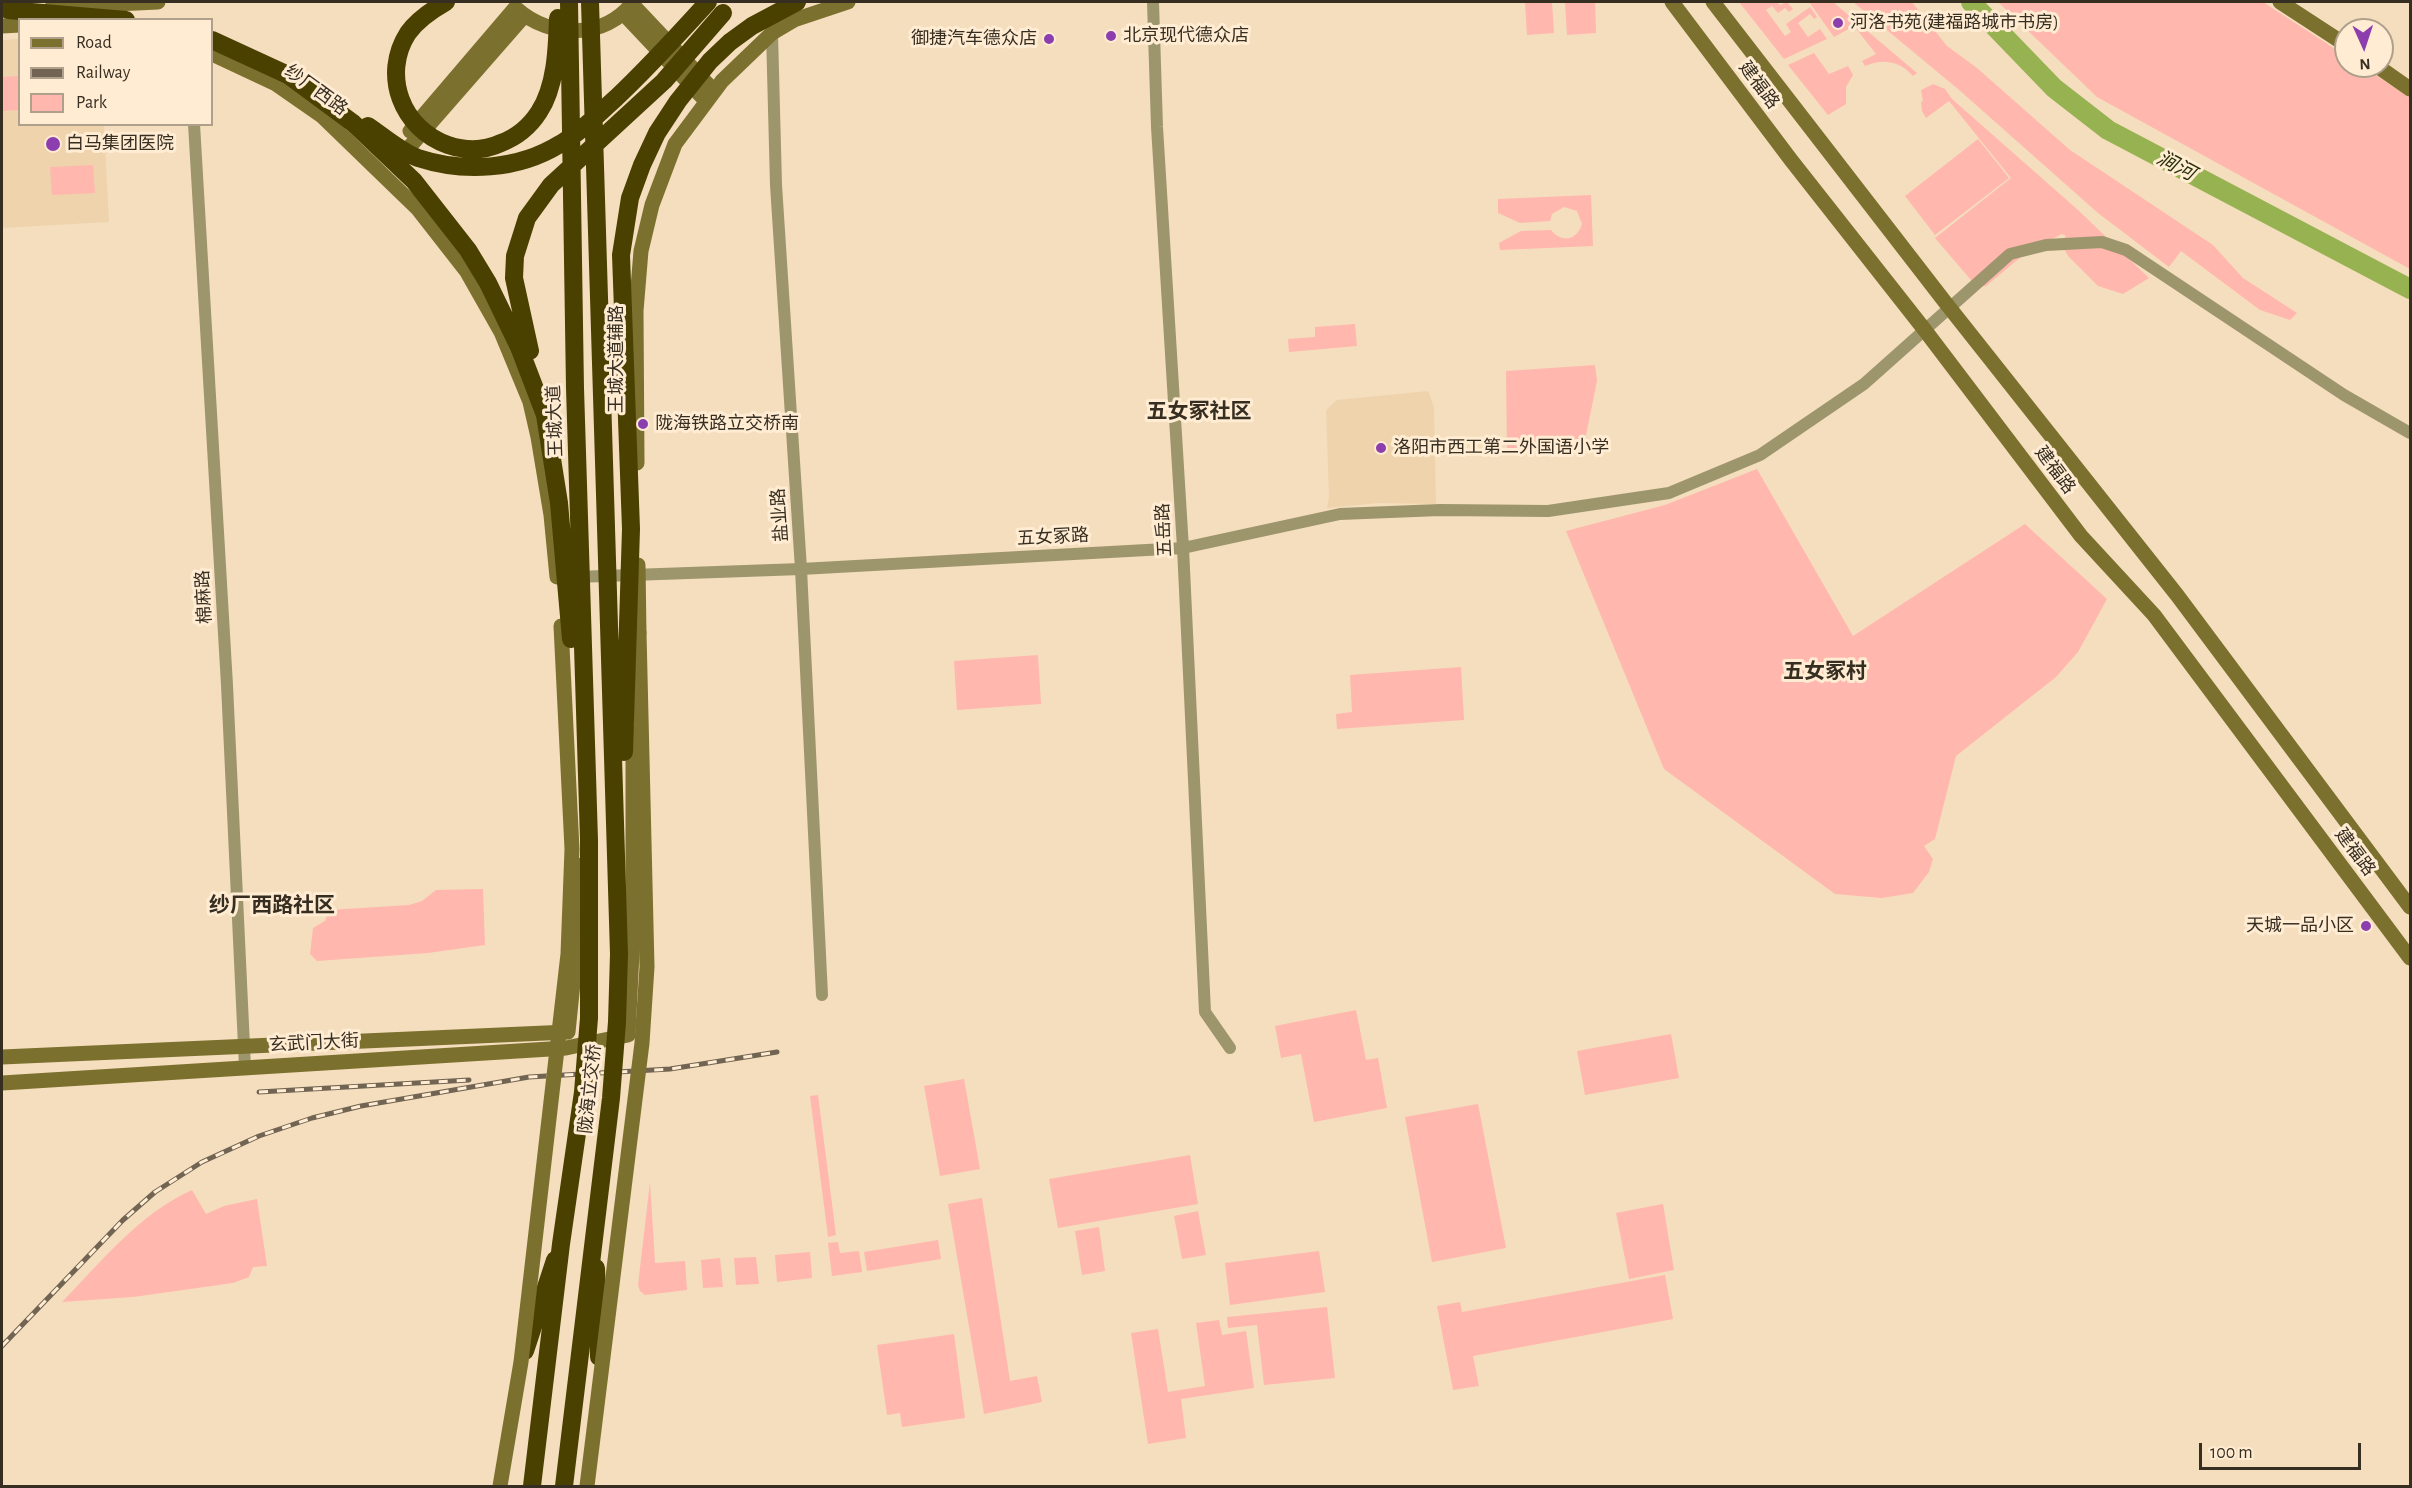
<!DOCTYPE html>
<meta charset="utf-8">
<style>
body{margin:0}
#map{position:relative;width:2412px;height:1488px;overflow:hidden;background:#f5debe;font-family:"Alegreya Sans",sans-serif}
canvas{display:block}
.frame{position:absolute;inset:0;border:3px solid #372e22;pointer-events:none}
.legend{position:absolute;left:18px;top:18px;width:195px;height:108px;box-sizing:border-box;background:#ffecd2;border:2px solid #afa08c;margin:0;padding:8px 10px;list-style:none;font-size:18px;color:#372e22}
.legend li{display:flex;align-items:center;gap:12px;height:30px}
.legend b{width:30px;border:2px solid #afa08c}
.north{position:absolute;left:2334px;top:18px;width:60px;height:60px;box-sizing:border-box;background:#ffecd2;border:2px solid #afa08c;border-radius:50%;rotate:177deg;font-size:16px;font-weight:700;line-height:24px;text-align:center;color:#372e22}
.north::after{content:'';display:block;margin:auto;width:21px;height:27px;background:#8d3eae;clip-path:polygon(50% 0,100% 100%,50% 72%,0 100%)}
.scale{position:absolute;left:2199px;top:1443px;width:162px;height:27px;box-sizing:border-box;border:3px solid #372e22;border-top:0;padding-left:8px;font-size:18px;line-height:21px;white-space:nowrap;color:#372e22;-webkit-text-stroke:4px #ffecd2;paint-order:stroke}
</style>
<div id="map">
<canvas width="2412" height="1488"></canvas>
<div class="frame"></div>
<ul class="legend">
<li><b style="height:8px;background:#7c702e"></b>Road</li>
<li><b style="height:8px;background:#726452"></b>Railway</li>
<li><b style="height:16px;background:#ffb7ae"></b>Park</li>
</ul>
<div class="north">N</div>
<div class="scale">100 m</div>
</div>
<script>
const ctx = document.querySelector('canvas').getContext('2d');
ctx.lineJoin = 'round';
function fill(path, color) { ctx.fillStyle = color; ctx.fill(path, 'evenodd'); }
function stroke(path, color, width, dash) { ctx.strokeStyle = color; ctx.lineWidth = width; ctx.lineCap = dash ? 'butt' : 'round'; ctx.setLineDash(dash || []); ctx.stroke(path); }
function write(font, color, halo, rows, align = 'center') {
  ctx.font = font + ' "Alegreya Sans","Noto Sans SC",sans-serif'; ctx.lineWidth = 6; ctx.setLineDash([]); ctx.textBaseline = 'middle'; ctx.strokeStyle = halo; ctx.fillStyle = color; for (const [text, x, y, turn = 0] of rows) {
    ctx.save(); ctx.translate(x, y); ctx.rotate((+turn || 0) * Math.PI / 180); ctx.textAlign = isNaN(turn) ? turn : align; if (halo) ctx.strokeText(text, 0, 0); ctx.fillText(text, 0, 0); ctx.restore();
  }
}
fill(new Path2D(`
 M19 39 20 124 104 125 109 222 2 228V40Z
 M1428 391 1434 407 1436 504 1379 503 1327 508 1329 497 1326 410 1337 400Z`), '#efd3ad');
fill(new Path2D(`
 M1525 2H1552L1554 33 1527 35Z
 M1565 2H1595L1596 33 1567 35Z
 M1739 2H1777L1780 5 1787 2 1793 9 1789 12 1785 8 1778 13 1772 6 1766 10 1785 36 1791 32 1786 24 1810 7 1817 17 1814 19 1810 14 1798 23 1808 37 1820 29 1827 39 1784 59Z
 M1809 2H1833L1917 73 1913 76C1900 61 1883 58 1865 66L1862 61 1876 54 1854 26 1834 37Z
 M1853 2H1912L1947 46 1977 68 2070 150 2213 245 2243 278 2297 313 2290 320 2260 310 2181 251 2169 267 2098 213 1958 89Z
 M1998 2H2263L2346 56V66H2362L2410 98V269L2097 97Z
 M1814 53 1829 74 1848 66 1853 75 1846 87V104L1828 115 1788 65Z
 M19 76V110L2 111V77Z
 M1933 84 1945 89 1952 99 2078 210 2149 278 2123 294 2098 286 2069 257 2060 243 2066 236 2062 234 2028 251 1986 286 1977 287 1935 238 2011 178 1949 101 1926 118 1922 111 1921 102 1923 101 1921 90Z
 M1978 139 2009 178 1935 235 1905 196Z
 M93 165 95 193 52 195 50 167Z
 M1591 195 1593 246 1500 250 1499 243 1521 231 1551 230C1561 243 1577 241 1582 224L1577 211 1564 207 1552 214 1550 221 1520 223 1498 213V199Z
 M1355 324 1357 346 1289 352 1288 339 1315 337V327Z
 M1595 365 1597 381 1584 445 1507 452 1506 371Z
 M1757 469 1853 636 2025 524 2107 599 2078 652 2056 677 1956 756 1935 839 1924 846 1933 859 1929 872 1913 893 1882 898 1835 894 1664 769 1566 531 1665 505Z
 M1038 655 1041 704 957 710 954 661Z
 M1461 667 1464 720 1337 729 1336 714 1352 712 1350 675Z
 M483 889 485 945 428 953 317 961 310 954 313 928 325 921 329 910 409 905 422 901 436 890Z
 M1356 1010 1366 1060 1378 1058 1387 1108 1314 1122 1301 1054 1281 1058 1275 1026Z
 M1671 1034 1679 1078 1585 1095 1577 1051Z
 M964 1079 980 1169 940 1176 924 1086Z
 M818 1095 836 1235 828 1237 810 1096Z
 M1478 1104 1506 1248 1432 1262 1405 1117Z
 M1190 1155 1198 1204 1058 1228 1049 1179Z
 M650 1182 655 1263 685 1261 687 1290 645 1295 640 1291 638 1285Z
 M192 1190 206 1214 224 1206 257 1199 267 1266 253 1267 249 1277 233 1283 133 1297 62 1302C102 1261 139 1214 192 1190Z
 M982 1198 1010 1381 1037 1376 1042 1402 984 1414 948 1204Z
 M1663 1204 1674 1270 1629 1279 1616 1213Z
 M1198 1211 1206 1255 1182 1259 1174 1216Z
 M1099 1227 1105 1271 1082 1275 1075 1231Z
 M938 1240 941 1259 867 1271 864 1252Z
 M838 1242 840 1253 859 1251 862 1272 832 1276 828 1243Z
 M1319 1251 1325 1292 1230 1305 1225 1263Z
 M810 1252 812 1278 777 1282 775 1255Z
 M756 1257 759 1284 736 1285 734 1258Z
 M720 1258 723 1287 703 1288 701 1260Z
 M1665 1275 1673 1319 1473 1356 1479 1386 1453 1390 1437 1306 1460 1302 1462 1312Z
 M1327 1307 1335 1378 1264 1385 1257 1325 1228 1328 1227 1317Z
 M1219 1320 1222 1335 1246 1331 1254 1388 1181 1399 1186 1438 1148 1444 1131 1333 1158 1329 1168 1392 1205 1386 1196 1323Z
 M954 1334 965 1418 902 1427 900 1413 887 1415 877 1345Z`), '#ffb7ae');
stroke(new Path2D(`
 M1971 2 2054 88 2108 130 2410 289`), '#96b251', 20);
stroke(new Path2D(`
 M1153 2 1157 127 1183 548 1205 1012 1230 1048
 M772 33 776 185 801 569 822 995
 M194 124 227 685 245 1067
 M576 577 801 569 1183 548 1340 514 1440 510 1548 511 1669 493 1760 455 1864 384 2010 254 2046 245 2102 242 2126 250 2344 395 2410 433`), '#9d966c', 12);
stroke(new Path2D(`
 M1672 2 1791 160 1924 329 2081 536 2154 615 2410 958
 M1713 2 1945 302 2177 595 2410 907
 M2280 2 2346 45
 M632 4 714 91
 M52 7 158 2
 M517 9C550 39 606 39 633 2
 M623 13 706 101
 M2 26 20 25
 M212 54 276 84 322 116 417 208 467 272 501 332 530 402 538 437 551 515 557 577
 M2377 66 2410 89
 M410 131 515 8
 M399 159 524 16
 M637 463 636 311 641 251 652 205 675 144 722 81 772 33 794 20 848 2
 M638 565 639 633
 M2 1057 568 1032 576 954 577 865
 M2 1083 566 1048 628 1035 633 933V733`), '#7c702e', 15);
stroke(new Path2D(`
 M8 10 126 20
 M596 1268 599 1357
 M525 1351 555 1260`), '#4a4000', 18);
const rail = new Path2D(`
 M259 1092 469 1080
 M2 1346 123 1220 155 1192 202 1162 259 1136 312 1118 361 1106 529 1077 670 1069 777 1052`);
stroke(rail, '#726452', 5);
stroke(rail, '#ffecd2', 3, [9]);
stroke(new Path2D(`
 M500 1486 521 1362 568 954 572 849 561 626
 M587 1486 642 1043 647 967 639 633`), '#7c702e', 15);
stroke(new Path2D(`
 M446 2C432 10 418 19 408 33 381 75 402 129 448 145 466 151 484 151 501 143 517 137 530 126 539 112 556 86 557 48 558 18
 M212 40 288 75 353 123 414 181 468 250 488 283 519 347 545 415 559 503 571 639
 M368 126C383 136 401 152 418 158 464 173 518 170 560 144 581 132 598 114 616 98 649 67 678 35 708 2
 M530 351 514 278 515 256 527 218 551 185 664 81 723 13
 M624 752 631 529 621 255 630 198 642 165 657 133 678 101 710 61 730 42 752 26 797 2
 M532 1486 561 1244 583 1092 589 1018V840L575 388 569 2
 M564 1486 611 1098 617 1022 619 954 590 2`), '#4a4000', 18);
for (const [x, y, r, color] of [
 [1838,23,6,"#8d3eae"],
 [1111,36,6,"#8d3eae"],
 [1049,39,6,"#8d3eae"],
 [53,144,8,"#8d3eae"],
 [643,424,6,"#8d3eae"],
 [1381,448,6,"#8d3eae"],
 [2366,926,6,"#8d3eae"]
]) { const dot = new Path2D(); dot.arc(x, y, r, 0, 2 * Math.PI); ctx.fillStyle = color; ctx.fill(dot); stroke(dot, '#ffecd2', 2); }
write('18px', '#372e22', '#ffecd2', [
 ["河洛书苑(建福路城市书房)",1850,23],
 ["北京现代德众店",1123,36],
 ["御捷汽车德众店",1037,39,"right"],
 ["白马集团医院",66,144],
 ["陇海铁路立交桥南",655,424],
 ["洛阳市西工第二外国语小学",1393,448],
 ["天城一品小区",2354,926,"right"]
], 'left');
write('18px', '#372e22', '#ffecd2', [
 ["建福路",1759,85,53],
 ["纱厂西路",316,90,36],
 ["王城大道辅路",617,359,-90],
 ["王城大道",555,421,-92],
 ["建福路",2055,470,53],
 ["盐业路",780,515,-94],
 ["五岳路",1164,530,-93],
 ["五女冢路",1053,537,-3],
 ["棉麻路",204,597,-93],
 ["建福路",2355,852,53],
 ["玄武门大街",314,1043,-3],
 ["陇海立交桥",590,1089,-84]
]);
write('italic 20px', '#253007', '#ffecd2', [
 ["涧河",2176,166,28]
]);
write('bold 21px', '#372e22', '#ffecd2', [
 ["五女冢社区",1199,412],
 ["五女冢村",1825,672],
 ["纱厂西路社区",272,906]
]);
</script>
